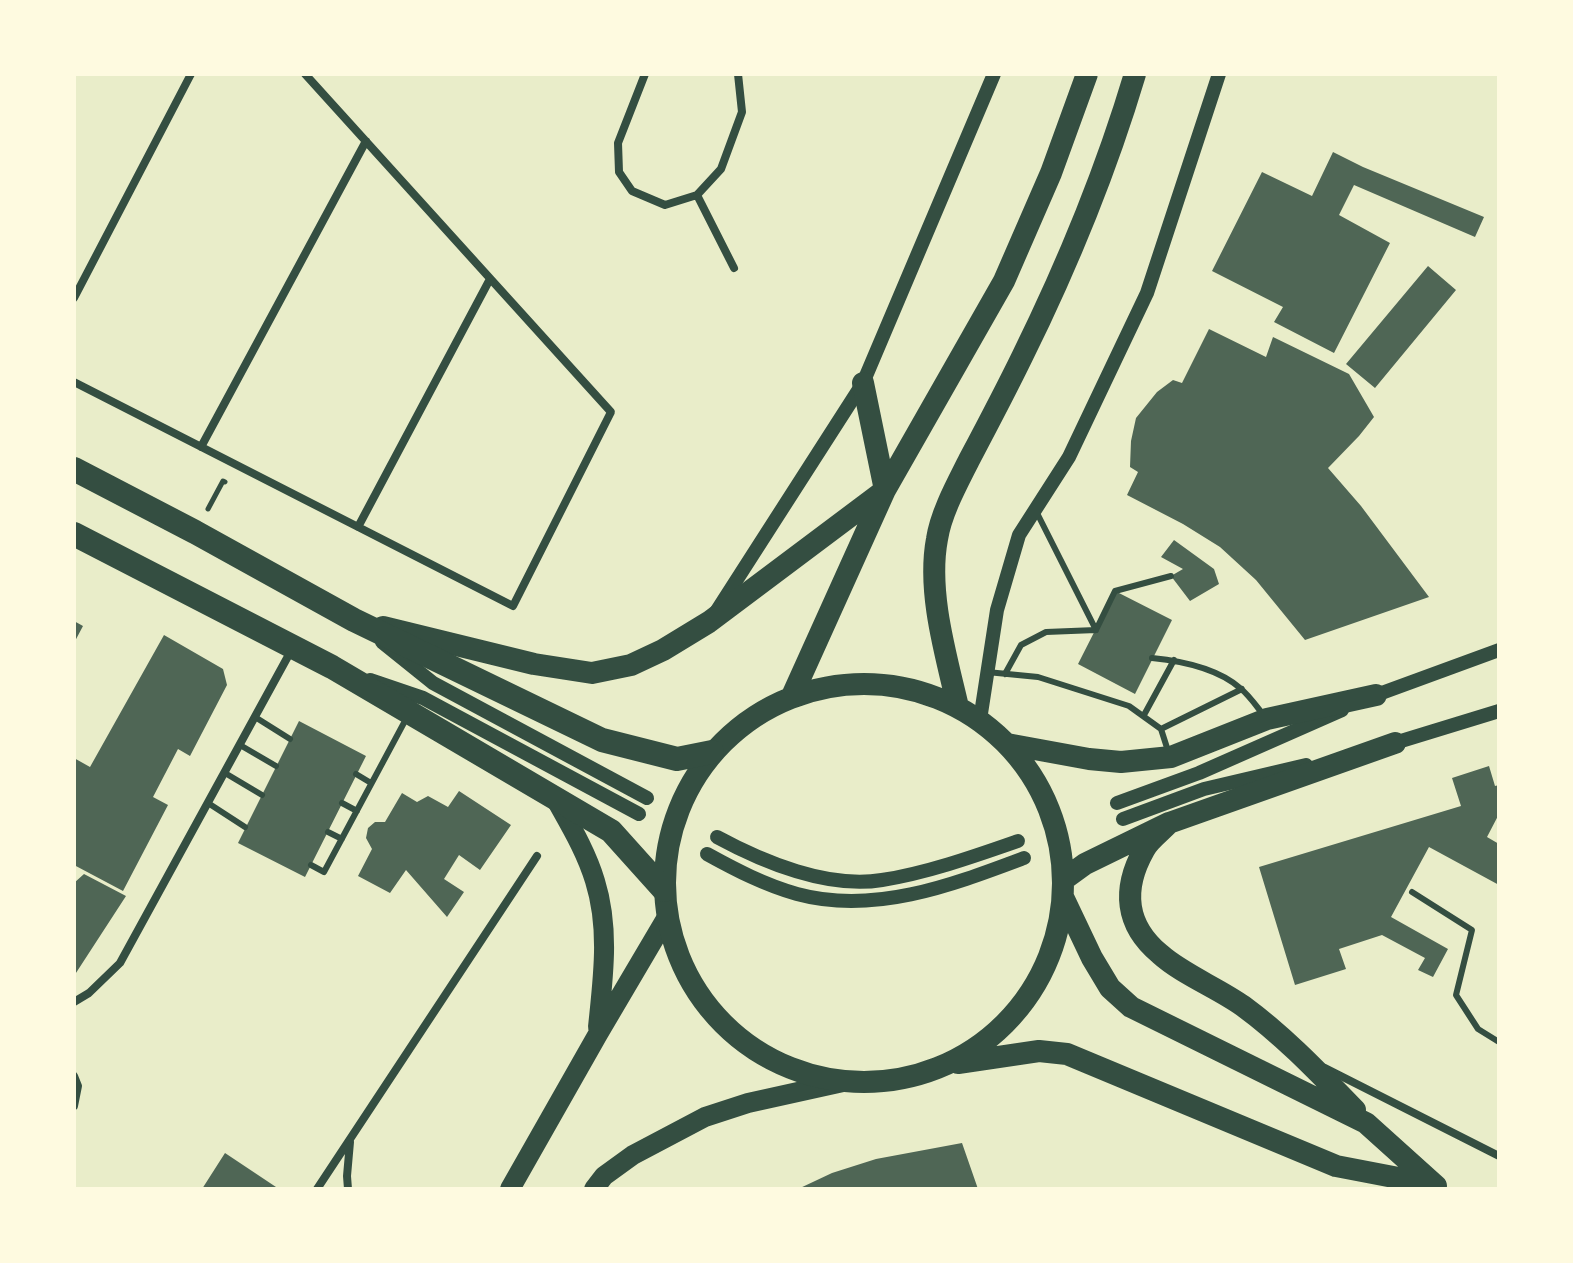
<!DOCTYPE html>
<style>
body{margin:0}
#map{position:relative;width:1573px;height:1263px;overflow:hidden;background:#e9edc9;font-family:"Source Sans 3",sans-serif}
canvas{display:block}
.frame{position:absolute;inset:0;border:76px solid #fefae0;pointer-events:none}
</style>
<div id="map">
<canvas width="1573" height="1263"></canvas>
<div class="frame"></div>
</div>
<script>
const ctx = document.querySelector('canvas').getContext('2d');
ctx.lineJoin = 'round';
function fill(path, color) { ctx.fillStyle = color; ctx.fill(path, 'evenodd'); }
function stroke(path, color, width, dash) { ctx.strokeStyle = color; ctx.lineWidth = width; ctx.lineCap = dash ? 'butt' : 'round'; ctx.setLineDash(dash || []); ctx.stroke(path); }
fill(new Path2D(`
 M1333 152 1363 167 1484 217 1475 237 1354 185 1339 215 1390 243 1334 353 1274 322 1283 307 1212 271 1262 172 1312 196Z
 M1428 266 1456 290 1375 388 1346 364Z
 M1209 329 1266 357 1273 337 1349 374 1374 417 1359 436 1328 468 1361 506 1429 597 1305 640 1256 580 1220 547 1183 524 1127 495 1138 472 1130 467 1131 441 1136 418 1157 392 1173 380 1182 383Z
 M1174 540 1214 569 1219 584 1190 601 1171 576 1183 569 1161 557Z
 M1115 591 1172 620 1135 694 1078 664Z
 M74 621 83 626 74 643Z
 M164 635 223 669 227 685 190 756 178 749 153 797 168 805 123 891 74 865V758L90 767Z
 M299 721 366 756 305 877 238 843Z
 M1489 766 1495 786 1499 785V814L1487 837 1499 844V885L1429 847 1391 917 1448 949 1433 977 1418 970 1425 958 1382 935 1339 949 1346 969 1295 985 1259 867 1461 806 1452 778Z
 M459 791 511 825 480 870 459 855 444 879 464 892 447 917 406 870 390 893 358 876 372 849 366 838 368 828 375 822H385L402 793 417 802 428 796 448 807Z
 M84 874 126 896 74 976V883Z
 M962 1143 978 1189H798L832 1173 876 1159Z
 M225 1153 279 1189H202Z`), '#4f6655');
stroke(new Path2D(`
 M208 509 223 481 225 482`), '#344e41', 5);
stroke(new Path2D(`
 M1037 513 1096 630 1115 591 1171 576
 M1152 658C1182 661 1217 668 1240 688 1250 696 1257 707 1265 717
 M987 672 1038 677 1129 706 1161 729 1169 754
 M1005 674 1021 645 1046 632 1096 630
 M1144 715 1174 660
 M255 717 290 739
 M1161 729 1242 689
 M240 745 276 766
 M225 773 262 795
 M356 774 371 783
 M208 803 245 827
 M342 803 357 811
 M328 832 342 839
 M311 865 324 872 406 719
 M1412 892 1472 930 1456 995 1478 1029 1499 1042`), '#344e41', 6);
stroke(new Path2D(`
 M645 74 618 143 619 172 632 191 665 205 697 195 721 169 742 112 738 74
 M697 195 734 268
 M74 298 191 74
 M74 382 513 606 611 412 305 74
 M201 447 366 141
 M358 527 490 279
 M74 1002 89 993 120 963 292 649
 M1325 1068 1499 1156
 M74 1076 78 1086 74 1106
 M317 1189 537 856
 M348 1189 347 1176 350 1142`), '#344e41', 8);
stroke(new Path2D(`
 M716 612 863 383 994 74
 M382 642 433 683 647 798
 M370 680 423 698 639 814
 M1368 698 1499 650
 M980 720 997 610 1019 535 1069 457 1147 293 1219 74
 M1388 745 1499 711
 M1117 803 1199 773 1342 710
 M1123 819 1204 789 1306 765
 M717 837C763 862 828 889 882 880 927 873 975 856 1018 841
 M707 854C736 870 765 885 797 894 874 915 952 885 1024 858`), '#344e41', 14);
stroke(new Path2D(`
 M555 798C570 825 586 851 595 881 610 929 603 978 598 1027
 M510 1189 598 1034 667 917
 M594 1189 604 1176 633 1155 705 1117 748 1103 843 1082`), '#344e41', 20);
stroke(new Path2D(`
 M863 383 885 490
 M383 627 534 664 592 673 631 665 663 650 709 622 881 493
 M665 883a199 199 0 1 1 398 0a199 199 0 1 1-398 0Z
 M792 696 885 490 1004 281 1051 173 1087 74
 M958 707C946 655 927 592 937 539 941 513 957 484 969 460 987 426 1005 392 1022 357 1067 266 1106 171 1135 74
 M1007 744 1089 759 1121 762 1171 757 1267 719 1376 695
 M1169 823C1161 832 1149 840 1144 850 1122 889 1125 925 1160 954 1182 974 1218 988 1243 1006 1284 1036 1319 1073 1355 1110
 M1063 880 1085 864 1169 823 1395 743
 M1063 897 1092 958 1110 988 1131 1007 1366 1123 1436 1186
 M958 1063 1039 1051 1067 1054 1336 1166 1435 1185`), '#344e41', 22);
stroke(new Path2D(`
 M74 469 195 532 354 620 602 740 677 759 712 752
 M74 534 332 667 611 831 664 890`), '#344e41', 24);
</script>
